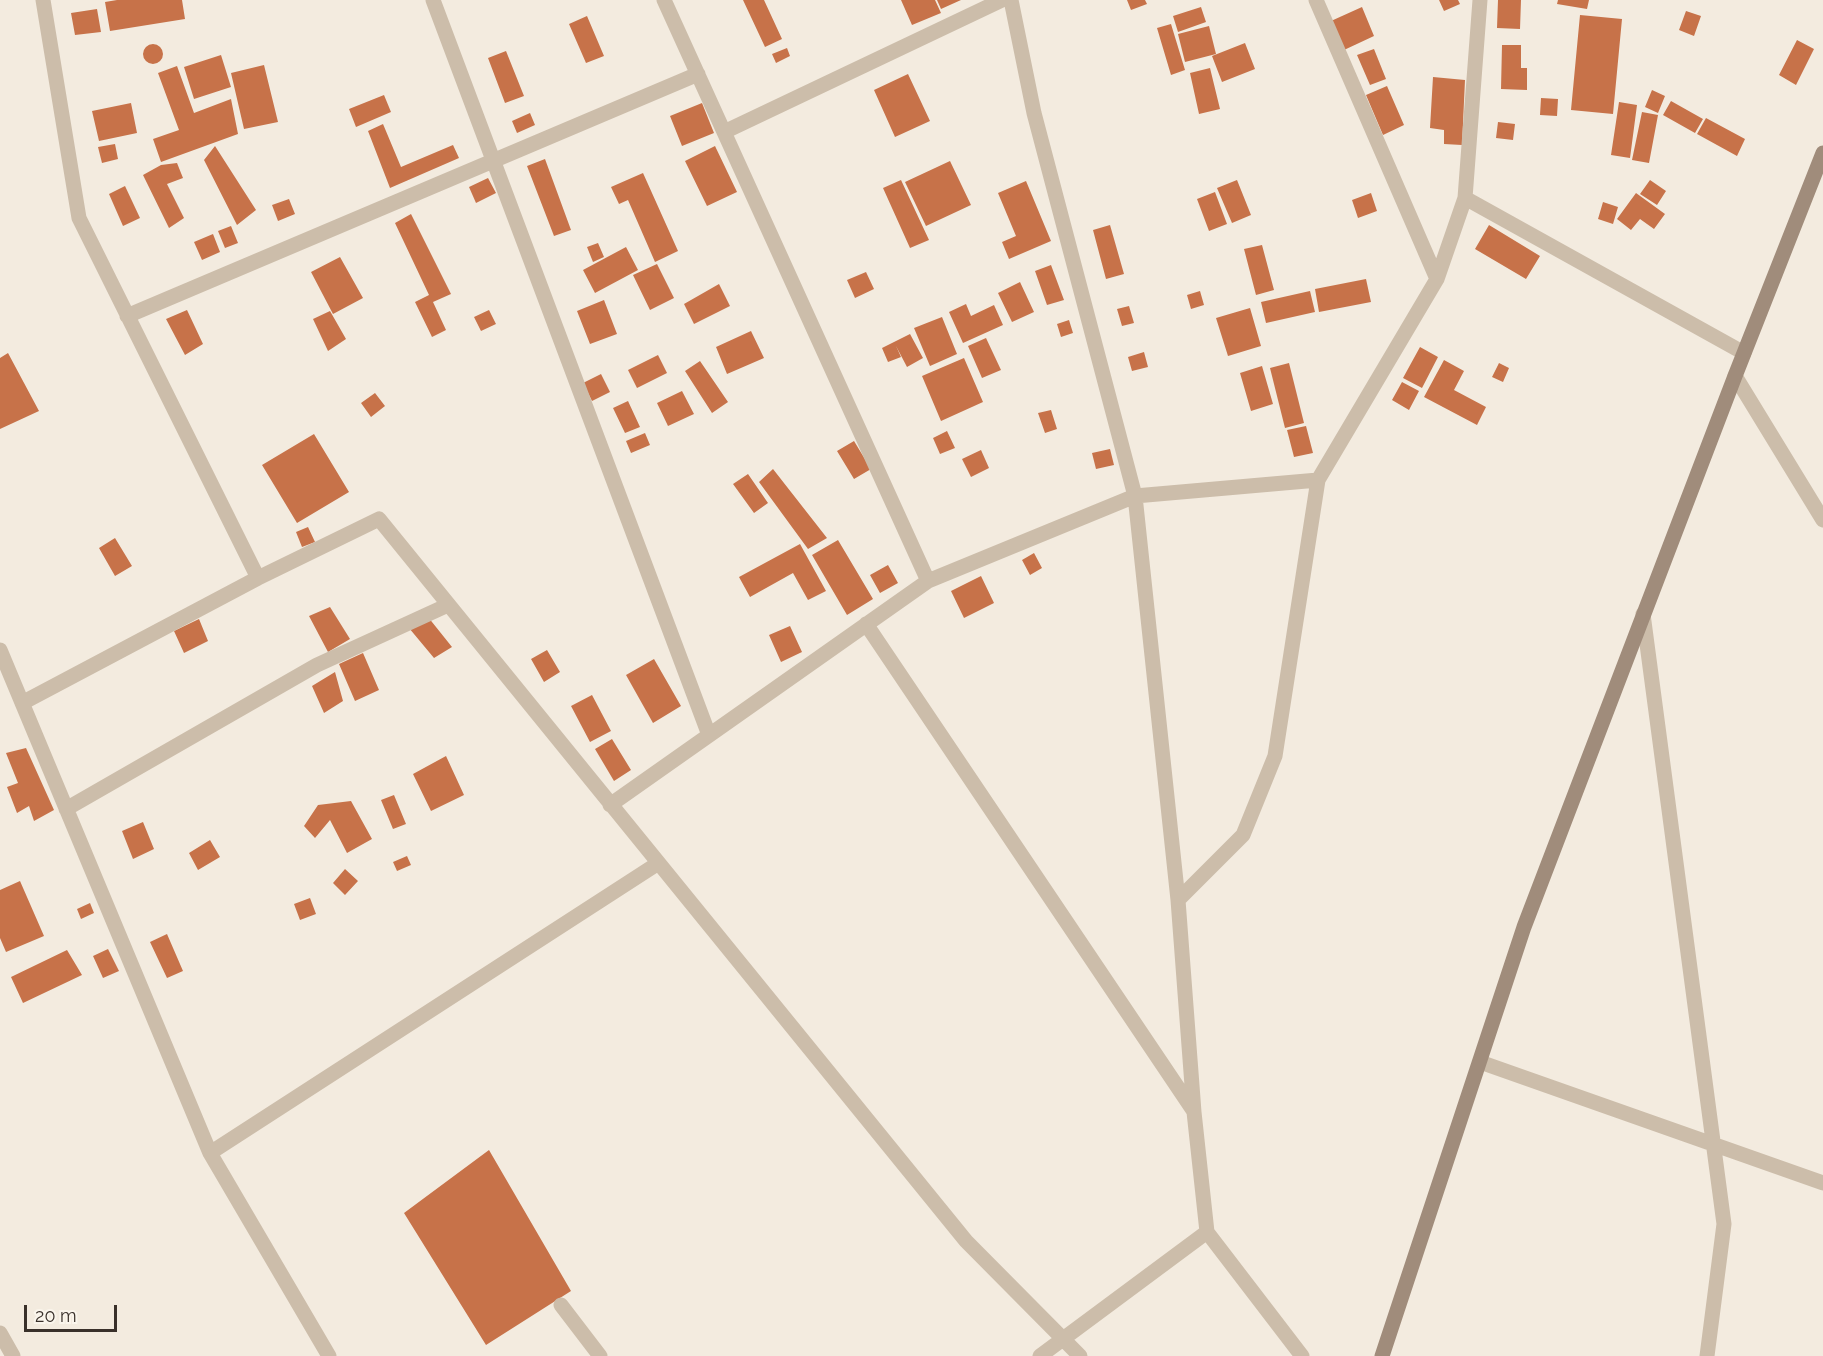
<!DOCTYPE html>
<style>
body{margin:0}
#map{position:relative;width:1823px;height:1356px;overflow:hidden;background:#f3ebdf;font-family:Raleway,sans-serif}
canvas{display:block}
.scale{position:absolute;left:24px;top:1305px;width:93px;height:27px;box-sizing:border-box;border:3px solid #39302a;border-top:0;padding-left:8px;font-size:18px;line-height:21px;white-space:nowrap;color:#39302a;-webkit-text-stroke:4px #faf5ec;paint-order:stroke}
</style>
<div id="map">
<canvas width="1823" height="1356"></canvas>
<div class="scale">20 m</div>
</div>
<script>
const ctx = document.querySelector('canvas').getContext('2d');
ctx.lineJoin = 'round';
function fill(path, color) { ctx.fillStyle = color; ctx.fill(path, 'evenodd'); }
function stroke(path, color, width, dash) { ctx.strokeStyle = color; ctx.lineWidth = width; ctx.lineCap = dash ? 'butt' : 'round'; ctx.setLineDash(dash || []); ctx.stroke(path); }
fill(new Path2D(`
 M117 0H182L185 19 110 31 105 2Z
 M743 0H764L782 39 765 47Z
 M901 0H935L941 13 912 25Z
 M937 0H961L941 9Z
 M1127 0H1145L1147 4 1131 10Z
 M1439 0H1458L1460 4 1444 11Z
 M1498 0H1521L1520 29 1497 28Z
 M1558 0H1589L1587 9 1557 4Z
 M1201 7 1206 22 1178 32 1173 16Z
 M1362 7 1374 36 1344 50 1331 21Z
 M97 9 101 32 75 35 71 13Z
 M1686 11 1701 16 1694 36 1679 30Z
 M1580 15 1622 19 1613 114 1571 110Z
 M587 16 604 56 586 63 569 24Z
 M1171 24 1185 70 1171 75 1157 28Z
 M1209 26 1216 54 1185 62 1178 34Z
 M1797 40 1814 49 1796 85 1779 75Z
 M1245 43 1255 69 1222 82 1212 56Z
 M143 54a10 10 0 1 1 20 0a10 10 0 1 1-20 0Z
 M1502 45H1521V68H1527V90L1501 89Z
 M787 48 790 56 776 63 772 54Z
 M1374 49 1386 79 1370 85 1357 55Z
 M506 51 524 96 505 103 488 58Z
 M221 55 231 87 194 99 184 67Z
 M264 65 278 122 244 129 231 73Z
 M177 66 194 113 231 99 238 134 161 162 153 139 179 130 158 73Z
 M1210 68 1220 109 1199 114 1190 73Z
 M908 74 930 121 895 137 874 90Z
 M1433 77 1465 80 1462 145 1444 144V130L1430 128Z
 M1387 86 1404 125 1383 135 1366 95Z
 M1652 90 1665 96 1658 113 1645 107Z
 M384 95 391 112 356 127 349 109Z
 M1541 98 1558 99 1557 116 1540 115Z
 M1671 101 1703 119 1695 133 1663 115Z
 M1619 102 1637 105 1630 158 1611 155Z
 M131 103 137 133 99 141 92 111Z
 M702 103 714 133 682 146 670 116Z
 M1642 112 1658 115 1649 163 1632 160Z
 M530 113 535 125 517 133 512 121Z
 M1706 118 1745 139 1737 156 1697 134Z
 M1498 122 1515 124 1513 140 1496 138Z
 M383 124 401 167 453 145 459 158 390 188 368 131Z
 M115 144 118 159 102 163 98 147Z
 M215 146 256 210 237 225 204 160Z
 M715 146 737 192 707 206 685 161Z
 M545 159 571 230 554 236 527 166Z
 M950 161 971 205 926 226 905 182Z
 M177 163 183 178 167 184 184 218 169 228 143 175 161 165Z
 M643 173 678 251 655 262 628 200 619 204 611 187Z
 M488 178 496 193 476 203 469 187Z
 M901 180 929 240 910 248 883 188Z
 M1237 180 1251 215 1232 223 1217 188Z
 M1650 180 1666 191 1657 205 1640 194Z
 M1026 181 1051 241 1009 259 1002 242 1016 236 998 193Z
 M125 186 140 218 123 226 109 194Z
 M1215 192 1227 224 1209 231 1197 199Z
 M1371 193 1377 211 1358 218 1352 200Z
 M1636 193 1665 214 1654 229 1640 219 1631 230 1617 219Z
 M289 199 295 214 278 221 272 205Z
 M1603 202 1618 207 1613 224 1598 219Z
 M411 214 451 294 433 302 446 330 432 337 415 302 429 295 395 223Z
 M1110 225 1124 274 1106 279 1093 230Z
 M1489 225 1540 256 1526 279 1475 249Z
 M231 226 238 243 225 248 218 231Z
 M213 234 220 252 202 260 194 242Z
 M598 243 604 257 593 262 587 247Z
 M1262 245 1274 290 1256 295 1244 249Z
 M626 247 638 270 595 293 583 270Z
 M340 257 363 298 333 314 311 272Z
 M657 264 674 298 650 310 633 275Z
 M1051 265 1064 300 1047 305 1035 271Z
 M866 272 874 289 855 298 847 280Z
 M1366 279 1371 302 1319 312 1315 289Z
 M1020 282 1034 312 1012 322 998 293Z
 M719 284 730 306 694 324 684 304Z
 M1200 291 1204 305 1191 309 1187 295Z
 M1310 291 1315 312 1266 323 1261 302Z
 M604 300 617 334 590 344 577 311Z
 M966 304 971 316 994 305 1003 325 963 343 949 312Z
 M1129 306 1134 323 1122 326 1117 309Z
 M1250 308 1261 346 1228 356 1216 318Z
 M187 310 203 344 185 355 166 319Z
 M489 310 496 324 481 331 474 317Z
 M330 311 346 339 328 351 313 319Z
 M942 317 957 354 930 366 914 328Z
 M1069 320 1073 333 1061 337 1057 324Z
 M751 331 764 358 727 374 716 347Z
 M910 334 923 358 907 367 896 346 901 357 888 362 882 348Z
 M986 338 1001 370 982 378 968 346Z
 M1420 347 1438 357 1422 388 1403 378Z
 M1144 352 1148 367 1132 371 1128 357Z
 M8 353 39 411 0 429V358Z
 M658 355 667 373 637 388 628 370Z
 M964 358 983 402 941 421 922 376Z
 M1444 360 1464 371 1454 390 1486 407 1477 425 1424 397Z
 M700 361 728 402 712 413 685 371Z
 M1289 363 1304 423 1285 428 1270 368Z
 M1499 363 1509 368 1503 382 1492 377Z
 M1262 366 1273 404 1251 411 1240 373Z
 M601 374 610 392 592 401 583 383Z
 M1402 382 1419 391 1409 410 1392 400Z
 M682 391 694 414 668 426 657 403Z
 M375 393 385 406 371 417 361 403Z
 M628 401 640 427 625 433 613 408Z
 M1051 410 1057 429 1045 433 1038 413Z
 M1306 426 1313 453 1294 457 1287 430Z
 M947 431 955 448 940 454 933 438Z
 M645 433 650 445 631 453 626 441Z
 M314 434 349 492 297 523 262 465Z
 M854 441 871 469 854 479 837 451Z
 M1110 449 1114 465 1096 469 1092 453Z
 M981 450 989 468 971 477 962 459Z
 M773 469 827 538 808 549 759 482Z
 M748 474 768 503 754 513 733 484Z
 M308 527 315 542 302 547 296 532Z
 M115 538 132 566 115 576 99 548Z
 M838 540 873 599 847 615 812 555Z
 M800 544 826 591 808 600 793 573 750 597 739 577Z
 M1034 553 1042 568 1030 575 1022 560Z
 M888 565 898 583 880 593 870 575Z
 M981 576 994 603 964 618 951 591Z
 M330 607 350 639 328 652 309 616Z
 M428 617 452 647 434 658 409 628Z
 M199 619 208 641 184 653 174 631Z
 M790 626 802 652 781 662 769 635Z
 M547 650 560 672 544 682 531 659Z
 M363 653 379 690 355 701 339 664Z
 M654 659 681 706 653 723 626 675Z
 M335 672 343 701 324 713 312 686Z
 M592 695 611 731 590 742 571 706Z
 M612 739 631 770 614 781 595 749Z
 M26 748 54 810 34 821 29 806 17 813 7 787 18 783 6 753Z
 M446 756 464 795 431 811 413 774Z
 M394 795 406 824 393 829 381 800Z
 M351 801 372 839 347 853 330 820 315 838 304 826 318 805Z
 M143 822 154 849 133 859 122 831Z
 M210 840 220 857 198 870 189 853Z
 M407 856 411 865 397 871 393 862Z
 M345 869 358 881 345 895 333 883Z
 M20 881 44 936 6 952 0 938V890Z
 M310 898 316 914 300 920 294 904Z
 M90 903 94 913 81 919 77 909Z
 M167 934 183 971 167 978 150 942Z
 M108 949 119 971 103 978 93 956Z
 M67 950 82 975 23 1003 11 977Z
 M489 1150 571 1291 486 1345 404 1213Z`), '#c77249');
stroke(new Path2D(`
 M43 0 79 218 258 578
 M433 0 709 735
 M664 0 928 581
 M1011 0 1034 113 1135 496 1178 900 1194 1112 1207 1232 1302 1356
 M1316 0 1437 279
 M724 132 1002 0
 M1465 198 1744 353
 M127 316 698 74
 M1735 376 1823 520
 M1643 614 1724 1224 1707 1356
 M866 624 1193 1110
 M0 650 210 1153 329 1356
 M22 703 258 578 379 519 966 1241 1080 1356
 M610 805 928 581 1135 496 1318 480
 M66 809 317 665 448 605
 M1178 900 1243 835 1275 756 1318 480 1437 279 1465 198 1480 0
 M1480 1062 1823 1183
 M210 1153 657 864
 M561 1305 600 1356
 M0 1333 13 1356
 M1040 1356 1207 1232`), '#ccbdaa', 15);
stroke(new Path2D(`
 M1382 1356 1524 927 1735 376 1823 153`), '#a08c7b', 15);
</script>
